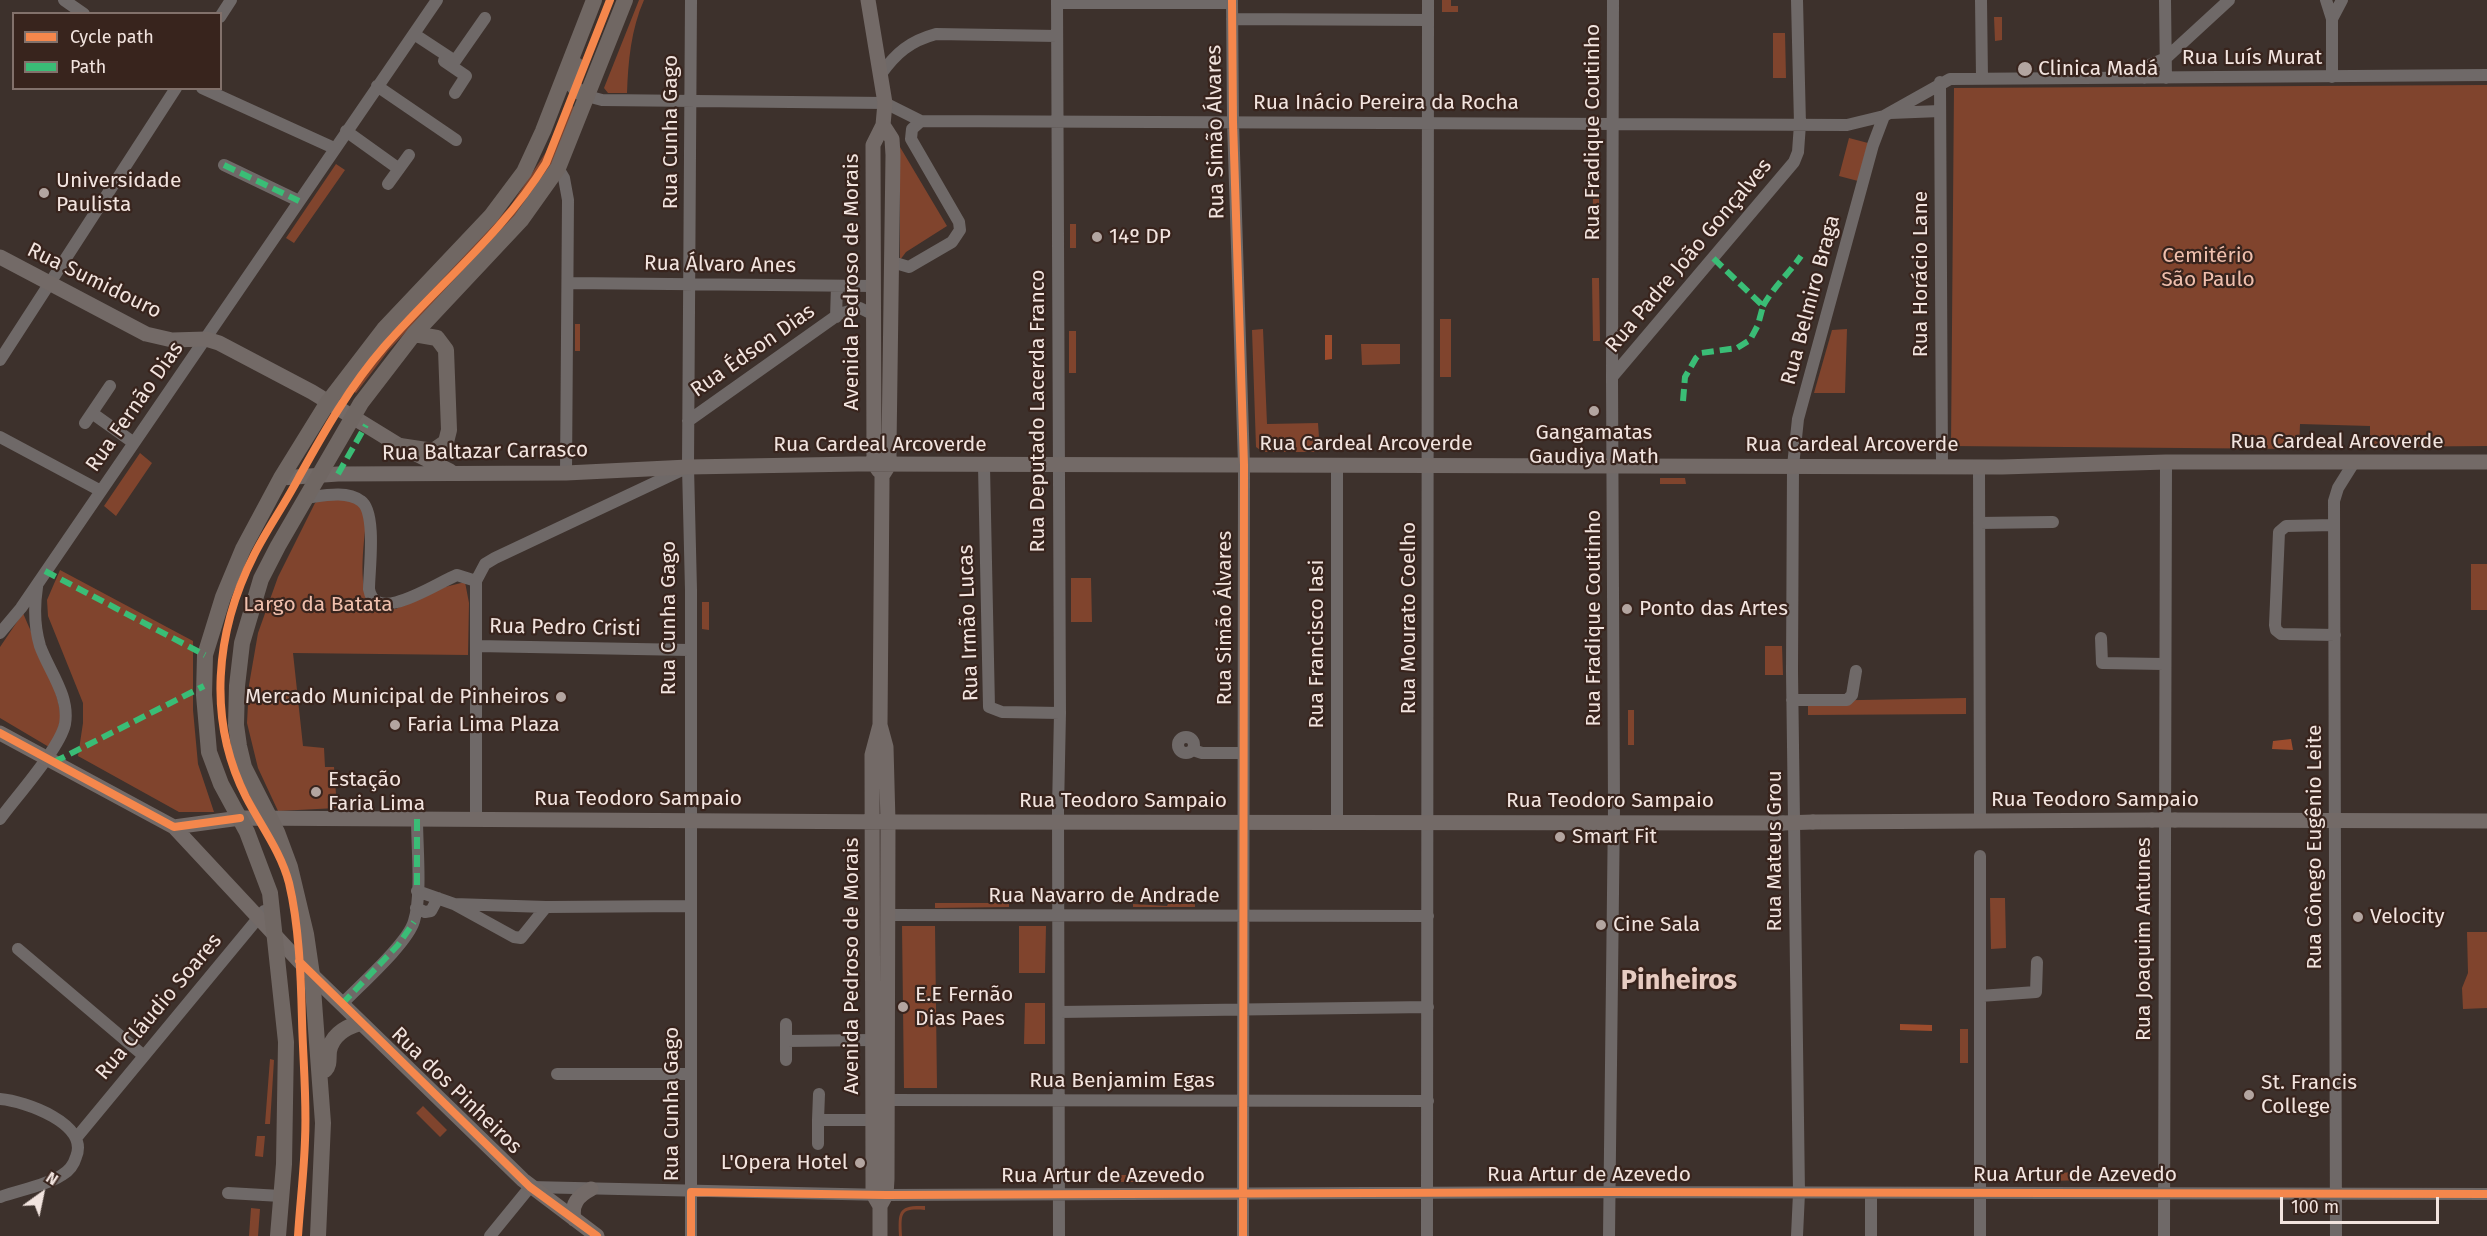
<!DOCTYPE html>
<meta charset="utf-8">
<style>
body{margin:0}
#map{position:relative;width:2487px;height:1236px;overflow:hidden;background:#3d312c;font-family:"Fira Sans",sans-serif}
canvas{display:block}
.legend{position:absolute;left:12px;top:12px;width:210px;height:78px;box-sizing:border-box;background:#38241d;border:2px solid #82716b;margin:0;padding:8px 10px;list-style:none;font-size:18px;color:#f2e4df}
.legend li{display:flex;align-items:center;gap:12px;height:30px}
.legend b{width:30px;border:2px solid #82716b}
.north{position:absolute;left:12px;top:1164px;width:60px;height:60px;-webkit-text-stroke:4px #38241d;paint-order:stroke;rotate:33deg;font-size:16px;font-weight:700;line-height:24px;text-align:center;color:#f2e4df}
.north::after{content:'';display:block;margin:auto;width:21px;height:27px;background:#f2e4df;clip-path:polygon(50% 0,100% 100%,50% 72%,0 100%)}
.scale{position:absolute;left:2280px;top:1197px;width:159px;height:27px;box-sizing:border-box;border:3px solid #f2e4df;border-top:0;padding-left:8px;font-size:18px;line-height:21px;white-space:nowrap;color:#f2e4df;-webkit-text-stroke:4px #38241d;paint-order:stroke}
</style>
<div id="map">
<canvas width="2487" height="1236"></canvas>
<ul class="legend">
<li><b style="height:8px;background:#f5874c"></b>Cycle path</li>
<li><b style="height:8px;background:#3abd76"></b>Path</li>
</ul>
<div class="north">N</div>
<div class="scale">100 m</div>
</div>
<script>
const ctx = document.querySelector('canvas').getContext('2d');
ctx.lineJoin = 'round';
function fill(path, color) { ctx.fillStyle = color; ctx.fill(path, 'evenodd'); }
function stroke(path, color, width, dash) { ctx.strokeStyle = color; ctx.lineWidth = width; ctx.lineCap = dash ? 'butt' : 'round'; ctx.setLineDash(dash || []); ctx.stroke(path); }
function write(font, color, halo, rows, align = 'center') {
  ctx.font = font + ' "Fira Sans",sans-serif'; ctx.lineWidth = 4.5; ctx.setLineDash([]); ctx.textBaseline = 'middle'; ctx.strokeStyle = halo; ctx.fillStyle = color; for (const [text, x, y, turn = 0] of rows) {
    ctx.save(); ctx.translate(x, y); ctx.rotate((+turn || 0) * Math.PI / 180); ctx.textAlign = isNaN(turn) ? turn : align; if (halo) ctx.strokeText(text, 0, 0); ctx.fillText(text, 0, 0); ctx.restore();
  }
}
fill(new Path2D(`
 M639 0H644C631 29 628 62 627 93H608L604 88Z
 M1442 0H1451V6H1458V12H1442Z
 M1994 17H2002V40L1995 41Z
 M1773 33H1785L1786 78H1773Z
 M2487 85V446L2370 447V426L2300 424 2299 449 1951 446 1954 88Z
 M567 103 576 108 550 167 515 215 388 351 356 393 345 386 364 361 511 205 546 152Z
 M1849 138 1868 143 1858 181 1839 176Z
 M900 147 947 226 906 252 900 260Z
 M336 164 345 170 294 243 286 238Z
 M1593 199H1599V229H1592Z
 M1070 224H1076V248H1070Z
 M1592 278H1599L1600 341H1593Z
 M1440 319H1451V377H1440Z
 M575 324H580V351H575Z
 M1263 329 1267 424 1318 423 1320 452H1263L1256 447 1252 330Z
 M1847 329 1845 393H1814L1832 330Z
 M1069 331H1076V373H1069Z
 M1361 344H1400V364L1362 365Z
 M140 453 152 463 116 516 104 506Z
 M1660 478H1685L1686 484H1660Z
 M323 498 354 499 367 511C365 538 356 585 371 607L396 609 429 591 465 582 469 603 468 655 293 653 303 746 324 748 325 767H334L337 808 278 811 258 768 247 723 249 685 258 633 278 577 315 503Z
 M2471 564H2487V610H2471Z
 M60 570 193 641V710L198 764 214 812H179L78 756 83 723V703L48 616 47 600Z
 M1071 578H1091L1092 622H1071Z
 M702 602H709V630L702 629Z
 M23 613C33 638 63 696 60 720 59 730 54 739 49 747L0 718V647Z
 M1765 646H1782L1783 675H1765Z
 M1966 698V714L1808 715V701Z
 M1628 710H1634V745H1628Z
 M1990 898H2005L2006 948 1991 949Z
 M935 903H1009V907L935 908Z
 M1133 904 1167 906 1168 904H1195V907H1133Z
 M902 926H935L937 1088H904Z
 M1019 926H1046L1045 973H1019Z
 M2467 932H2487V1008L2463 1009 2462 988 2468 973Z
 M1025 1003H1045V1044H1024Z
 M2138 1016H2151V1039H2138Z
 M1968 1029V1063H1960V1029Z
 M270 1059 274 1060 270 1124H265Z
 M423 1106 447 1130 440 1137 416 1113Z
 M257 1136H265L263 1157 255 1156Z
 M2079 1172V1180L2056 1181V1173Z
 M1120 1175H1143V1182H1120Z
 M925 1206V1210C900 1208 901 1213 902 1236H899C898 1211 898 1205 925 1206Z
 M251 1208 260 1209 258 1236H249Z`), '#80442d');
fill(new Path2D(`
 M1325 335H1332V359L1325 360Z
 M2291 739 2293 750 2272 749 2273 741Z
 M1900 1024 1932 1025V1031L1900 1030Z`), '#9c4c2d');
stroke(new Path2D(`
 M64 0 84 14
 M1057 0 1060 713 1058 809 1059 1236
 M1232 0 1233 122 1244 465 1243 1236
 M1981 0 1982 78
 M2165 0 2166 78
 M2326 0 2332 19
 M1057 3H1232
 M220 17 231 0
 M1232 19 1428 20
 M414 34 455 61 485 18
 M444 61 466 76 455 93
 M881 74C896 53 910 41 936 34L1057 36
 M2332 77V19L2342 0
 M2144 78 2149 65 2166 58 2229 0
 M1940 82 1942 466
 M377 86 456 140
 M202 88 334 148
 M587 96 602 100 885 103 921 121 1847 125 1884 116 1950 79 2487 75
 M1890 113 1940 111
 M346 131 399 169
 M224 165 299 201
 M558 168 564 178 568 200 566 473
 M388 184 409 155
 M892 262 909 267 952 242 960 230 959 222 911 139 912 129 921 121
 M568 283 873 286
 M836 317 837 286
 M0 360 176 88
 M1612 377 1794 162 1798 152 1800 124 1797 0
 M92 413 134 443
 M688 421 839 314 860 308 874 315
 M85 423 110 386
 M0 437 101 491
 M984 466 989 707 1002 712 1060 713
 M1337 466V821
 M1979 467 1980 822
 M305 498C322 496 346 490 361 501 377 512 369 571 369 589 375 626 438 582 457 575L476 581
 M1979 523 2053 522
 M2334 525 2286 526 2279 532 2275 625 2276 630 2281 634 2335 635
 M0 633 21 608 437 0
 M2101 638 2102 663 2164 664
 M477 646 689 650
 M1792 700H1847L1852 695 1856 671
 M1178 745a8 8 0 1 1 16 0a8 8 0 1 1-16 0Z
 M1193 750 1202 753H1243
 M0 819C16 797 60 748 65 724 70 696 49 671 40 646 34 626 34 607 37 587
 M476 819V581L485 564 495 558 684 469
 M417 891 454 904 514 937 521 938 546 907
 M454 904 546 907 690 906
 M416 908 425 912 431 911 438 898
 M888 915 1428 916
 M18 949 144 1056
 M1980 996 2036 992 2037 962
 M342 1004C359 986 408 943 414 921 422 895 417 848 417 819
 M1059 1012 1428 1007
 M786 1041 873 1040
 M786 1060V1024
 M557 1074H691
 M819 1094 818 1120H873
 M0 1099C25 1101 90 1124 76 1157 74 1164 69 1171 62 1175 45 1186 19 1190 0 1197
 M888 1100 1428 1101
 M77 1137 264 911
 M818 1144V1120
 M228 1193 281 1196
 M490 1236 530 1187 886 1195 1609 1192 2487 1194
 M691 1236V590L688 467 691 0
 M1427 1236 1428 0
 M1609 1236 1614 807 1612 377 1613 0
 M1797 1236 1799 1193 1792 671 1793 466 1798 419 1873 145 1884 116
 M1871 1236V1193
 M1980 1236V856
 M2164 1236 2166 462
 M2336 1236 2334 501 2338 488 2353 464`), '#6f6968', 12);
stroke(new Path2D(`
 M868 0 885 103 883 125 873 145 874 464 879 471
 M0 257 146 334 172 340 206 339 219 343 312 392 400 446 450 471
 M281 478 338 474 566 473 688 467 858 464 2002 467 2166 462H2487
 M880 725 886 747 888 822 887 1179 886 1195 880 1206
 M0 733 174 827 240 818 904 822 1783 823
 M2175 820 2487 821
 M1813 822 2152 820
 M174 827 312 975 523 1180 597 1236
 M574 1219C571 1204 578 1196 591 1189
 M880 1236V1206L873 1194V1179L872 755 880 725 882 482V476L889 465V447L893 155 892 139 883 125`), '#736a67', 15);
stroke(new Path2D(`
 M576 65C569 82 571 89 587 96
 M400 446 433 451 446 442 449 430 446 350 437 338 414 334
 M325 1070C330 1064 328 1059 329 1051 332 1035 346 1027 360 1023
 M278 1236 284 1164 286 1042 270 893 247 832 221 784 209 752 204 695 205 655 223 597 243 549 281 478 328 402 384 329 491 216 524 172 543 131 594 0
 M318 1236 323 1123 312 975 306 934 290 867 277 832 244 767 239 746 236 725 237 686 242 643 261 579 278 546 361 403 414 334 521 220 558 168 625 0`), '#706763', 16);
stroke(new Path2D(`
 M2152 820H2175
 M1783 823 1813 822`), '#736a67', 15);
stroke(new Path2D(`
 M224 165 299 201
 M1763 306C1773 288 1789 273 1801 256
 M1683 401 1685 377 1696 358 1701 353 1737 348 1750 340 1758 325 1763 306 1712 257
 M338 474 366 425
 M45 571 205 655
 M54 762 204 686
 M417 819V891
 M342 1004 398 945 414 922`), '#3abd76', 6, [12, 6]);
stroke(new Path2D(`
 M1232 0 1233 122 1244 465 1243 1236
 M0 733 174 827 240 818
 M299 961 530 1187 597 1236
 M298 1236C300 1204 304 1172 305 1140 307 1101 303 1060 302 1020 301 977 299 925 289 883 281 852 261 826 246 797 207 720 215 632 254 555 267 529 285 504 299 477 324 432 350 386 384 347 438 285 503 233 546 163L610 0
 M691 1236V1192L886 1195 1609 1192 2487 1194`), '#f5874c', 8);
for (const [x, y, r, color] of [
 [2025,69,8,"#b3a5a0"],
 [44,193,6,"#b3a5a0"],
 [1097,237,6,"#b3a5a0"],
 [1594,411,6,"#b3a5a0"],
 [1627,609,6,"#b3a5a0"],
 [561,697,6,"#b3a5a0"],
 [395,725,6,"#b3a5a0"],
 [316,792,6,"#b3a5a0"],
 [1560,837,6,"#b3a5a0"],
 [2358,917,6,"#b3a5a0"],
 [1601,925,6,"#b3a5a0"],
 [903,1007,6,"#b3a5a0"],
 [2249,1095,6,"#b3a5a0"],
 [860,1163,6,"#b3a5a0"]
]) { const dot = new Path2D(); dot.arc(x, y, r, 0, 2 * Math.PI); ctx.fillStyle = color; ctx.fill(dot); stroke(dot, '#38241d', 2); }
write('21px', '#f2e4df', '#38241d', [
 ["Rua Luís Murat",2252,58],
 ["Rua Inácio Pereira da Rocha",1386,103],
 ["Rua Cunha Gago",671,132,-90],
 ["Rua Simão Álvares",1216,132,-91],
 ["Rua Fradique Coutinho",1593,132,-90],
 ["Rua Padre João Gonçalves",1689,256,-50],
 ["Rua Álvaro Anes",720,265,1],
 ["Rua Horácio Lane",1921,274,-90],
 ["Rua Sumidouro",94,281,26],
 ["Avenida Pedroso de Morais",852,282,-90],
 ["Rua Belmiro Braga",1811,300,-75],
 ["Rua Édson Dias",753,351,-35],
 ["Rua Fernão Dias",135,407,-55],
 ["Rua Deputado Lacerda Franco",1038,411,-90],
 ["Rua Cardeal Arcoverde",2337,442],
 ["Rua Cardeal Arcoverde",1366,444],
 ["Rua Cardeal Arcoverde",880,445],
 ["Rua Cardeal Arcoverde",1852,445],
 ["Rua Baltazar Carrasco",485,452,-1],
 ["Rua Cunha Gago",669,618,-90],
 ["Rua Simão Álvares",1225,618,-90],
 ["Rua Mourato Coelho",1409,618,-90],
 ["Rua Fradique Coutinho",1594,618,-90],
 ["Rua Irmão Lucas",969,623,-92],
 ["Rua Pedro Cristi",565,628,1],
 ["Rua Francisco Iasi",1317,644,-90],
 ["Rua Teodoro Sampaio",638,799],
 ["Rua Teodoro Sampaio",2095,800],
 ["Rua Teodoro Sampaio",1123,801],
 ["Rua Teodoro Sampaio",1610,801],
 ["Rua Cônego Eugênio Leite",2315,847,-90],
 ["Rua Mateus Grou",1775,851,-90],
 ["Rua Navarro de Andrade",1104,896],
 ["Rua Joaquim Antunes",2144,939,-90],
 ["Avenida Pedroso de Morais",852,966,-90],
 ["Rua Cláudio Soares",159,1007,-50],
 ["Rua Benjamim Egas",1122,1081],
 ["Rua dos Pinheiros",456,1091,44],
 ["Rua Cunha Gago",672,1104,-90],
 ["Rua Artur de Azevedo",1589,1175],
 ["Rua Artur de Azevedo",2075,1175],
 ["Rua Artur de Azevedo",1103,1176]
]);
write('21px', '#f2e4df', '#38241d', [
 ["Clinica Madá",2038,69],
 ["Universidade",56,181],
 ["Paulista",56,205],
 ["14º DP",1109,237],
 ["Gangamatas",1594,433,"center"],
 ["Gaudiya Math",1594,457,"center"],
 ["Ponto das Artes",1639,609],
 ["Mercado Municipal de Pinheiros",549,697,"right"],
 ["Faria Lima Plaza",407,725],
 ["Estação",328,780],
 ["Faria Lima",328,804],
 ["Smart Fit",1572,837],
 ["Velocity",2370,917],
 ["Cine Sala",1613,925],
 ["E.E Fernão",915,995],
 ["Dias Paes",915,1019],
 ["St. Francis",2261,1083],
 ["College",2261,1107],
 ["L'Opera Hotel",848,1163,"right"]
], 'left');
write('21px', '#efbfad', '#38241d', [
 ["Cemitério",2208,256],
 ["São Paulo",2208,280],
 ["Largo da Batata",318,605]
]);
write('bold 27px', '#e7ccc2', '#38241d', [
 ["Pinheiros",1679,981]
]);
</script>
